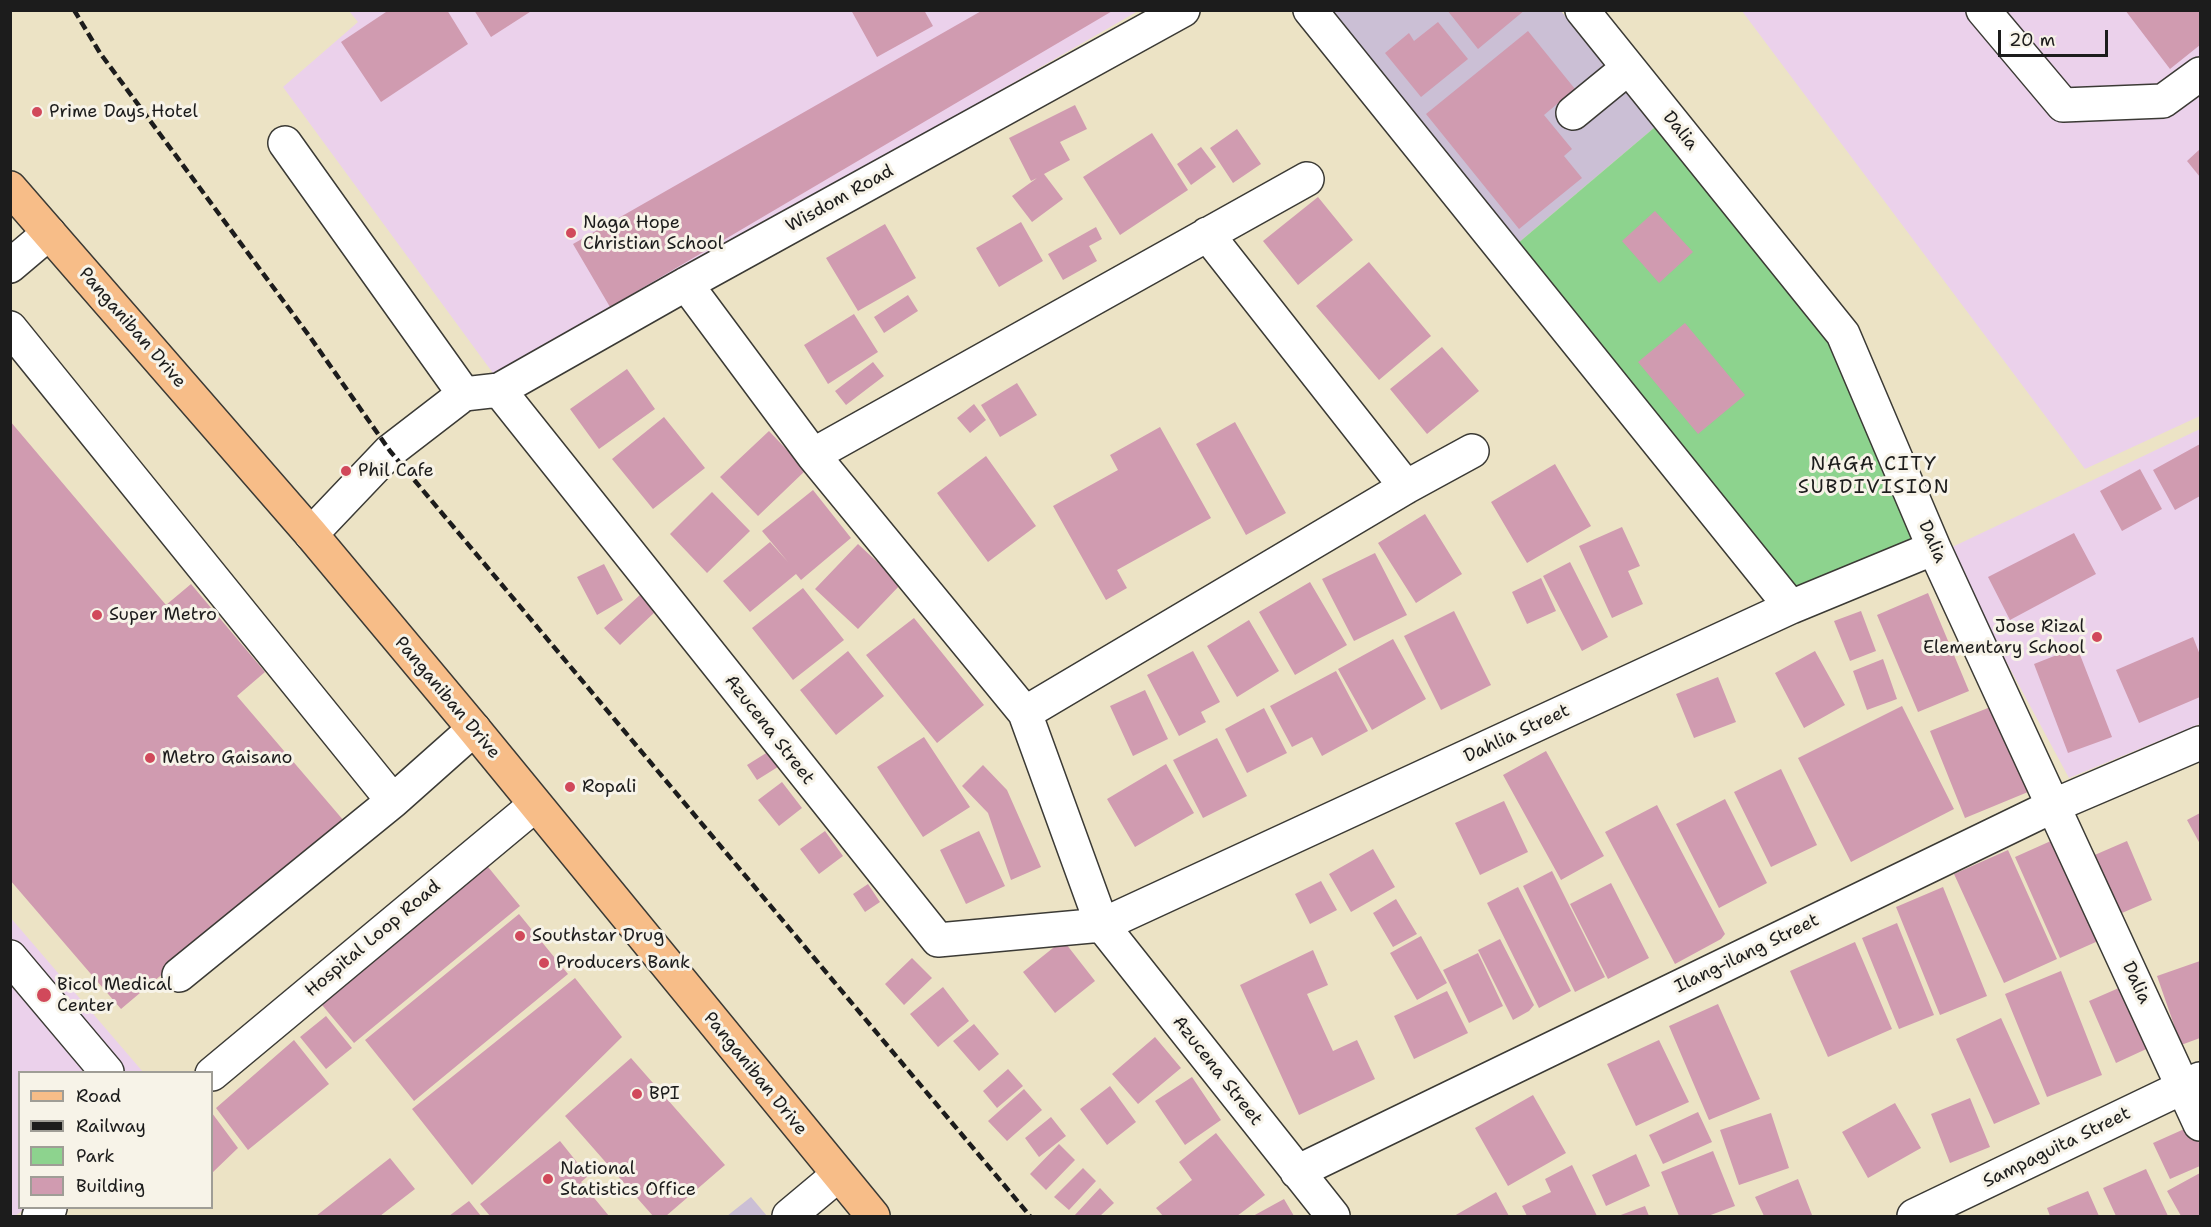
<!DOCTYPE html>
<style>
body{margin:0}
#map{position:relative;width:2211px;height:1227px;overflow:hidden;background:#ece3c5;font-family:"Shantell Sans",sans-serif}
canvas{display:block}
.frame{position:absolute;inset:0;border:12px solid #1c1c1c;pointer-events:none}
.legend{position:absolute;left:18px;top:1071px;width:195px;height:138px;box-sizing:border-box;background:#f7f3e8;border:2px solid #9f9d96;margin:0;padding:8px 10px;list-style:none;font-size:18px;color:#1c1c1c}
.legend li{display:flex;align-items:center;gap:12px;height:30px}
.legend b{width:30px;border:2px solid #9f9d96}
.scale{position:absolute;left:1998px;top:30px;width:110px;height:27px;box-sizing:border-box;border:3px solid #1c1c1c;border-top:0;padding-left:8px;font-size:18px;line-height:21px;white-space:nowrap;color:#1c1c1c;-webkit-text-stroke:4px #f7f3e8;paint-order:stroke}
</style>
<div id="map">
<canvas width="2211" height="1227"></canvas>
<div class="frame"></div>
<ul class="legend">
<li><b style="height:8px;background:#f7bd88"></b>Road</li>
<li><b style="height:8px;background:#1c1c1c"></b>Railway</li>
<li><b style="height:16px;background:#8dd38e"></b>Park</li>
<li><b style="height:16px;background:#d09bb0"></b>Building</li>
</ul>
<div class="scale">20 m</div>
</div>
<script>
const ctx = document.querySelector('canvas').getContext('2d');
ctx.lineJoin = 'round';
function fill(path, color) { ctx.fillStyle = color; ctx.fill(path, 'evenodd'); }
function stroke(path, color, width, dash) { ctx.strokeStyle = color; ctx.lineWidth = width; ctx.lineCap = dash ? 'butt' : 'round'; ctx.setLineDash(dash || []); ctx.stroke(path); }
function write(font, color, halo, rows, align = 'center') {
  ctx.font = font + ' "Shantell Sans",sans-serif'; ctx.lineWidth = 6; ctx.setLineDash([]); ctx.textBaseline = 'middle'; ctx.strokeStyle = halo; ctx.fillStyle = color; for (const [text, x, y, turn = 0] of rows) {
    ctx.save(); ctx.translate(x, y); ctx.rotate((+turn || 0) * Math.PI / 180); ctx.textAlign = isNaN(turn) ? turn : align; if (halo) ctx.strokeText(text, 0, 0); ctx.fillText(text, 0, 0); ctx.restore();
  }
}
fill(new Path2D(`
 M349 11H1138L498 380 283 87 358 22Z
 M1742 11H2200V416L2085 469Z
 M2200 429V724L2069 778 1946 550Z
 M10 917 143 1072H20V1208H26L15 1216H10Z`), '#ebd1eb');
fill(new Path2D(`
 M1328 11H1561L1655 127 1517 244Z
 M751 1197 767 1216H727Z`), '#cbbfd5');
fill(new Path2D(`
 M1655 127 1835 347 1912 541 1796 588 1517 244Z`), '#8dd38e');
fill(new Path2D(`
 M389 10H447L468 44 381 102 341 42Z
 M474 10H533L491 37Z
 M851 10H924L933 26 877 57Z
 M983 10H1114L610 307 573 244Z
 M1447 10H1525L1478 49Z
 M2125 10H2200V45L2170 69Z
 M1438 22 1468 59 1421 97 1385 53 1409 33 1414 41Z
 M1528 31 1575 89 1544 115 1572 149 1564 156 1582 178 1519 229 1426 114Z
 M1075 105 1087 129 1060 142 1070 160 1044 174 1063 199 1032 222 1012 196 1037 178 1031 181 1009 138Z
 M1237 129 1261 164 1233 183 1210 148Z
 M1152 133 1188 190 1120 235 1083 177Z
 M1201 147 1216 167 1191 185 1177 164Z
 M2200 149V177L2187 161Z
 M1318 197 1353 240 1298 285 1263 241Z
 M1655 211 1693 252 1659 283 1622 241Z
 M1021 222 1043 261 999 287 976 248Z
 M885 224 916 278 858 311 826 258Z
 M1096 227 1102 239 1089 246 1097 261 1063 280 1048 254Z
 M1369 262 1431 336 1379 380 1316 306Z
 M908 295 918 311 884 333 874 317Z
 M854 314 878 352 828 384 804 345Z
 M1685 323 1745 395 1698 434 1638 362Z
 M1442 347 1479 391 1427 434 1390 389Z
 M873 362 884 376 846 405 835 391Z
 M627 369 655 409 599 449 570 409Z
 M1017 383 1037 415 1000 437 981 405Z
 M974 404 986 420 970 433 957 418Z
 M664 417 705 468 653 509 612 459Z
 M10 421 166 605 191 584 265 672 237 696 344 821 121 1009 10 880Z
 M1235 422 1286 513 1246 535 1196 444Z
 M1160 427 1211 518 1117 570 1127 588 1106 600 1053 506 1118 470 1110 455Z
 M769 431 806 470 758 516 720 477Z
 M2200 444V496L2175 510 2153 470Z
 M986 456 1036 526 988 562 937 493Z
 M1555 464 1591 526 1527 563 1491 502Z
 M2140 469 2162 509 2122 531 2100 491Z
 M813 490 851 538 801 580 796 574 750 612 723 581 770 542 788 562 762 531Z
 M712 492 750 531 707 573 670 534Z
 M1425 514 1462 574 1416 603 1378 543Z
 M1622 527 1640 566 1628 571 1643 604 1612 618 1579 546Z
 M2074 533 2096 574 2010 620 1988 577Z
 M858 544 901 584 858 629 815 589Z
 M1375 553 1407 615 1354 641 1322 579Z
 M1570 562 1608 637 1582 651 1543 576Z
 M604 564 623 600 597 615 577 577Z
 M1541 578 1556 611 1527 624 1512 592Z
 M1310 582 1347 645 1295 675 1259 612Z
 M803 588 844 640 793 680 752 628Z
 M1928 593 1969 691 1918 712 1877 615Z
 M641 594 656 611 620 645 604 628Z
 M1454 611 1491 685 1441 710 1404 636Z
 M1861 611 1876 651 1850 661 1834 621Z
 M914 618 984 705 937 743 866 655Z
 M1249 620 1279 671 1237 697 1207 646Z
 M2193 637 2200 655V697L2139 723 2116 670Z
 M1393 639 1426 699 1372 730 1338 669Z
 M2077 647 2112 737 2068 753 2034 664Z
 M848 651 884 696 836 735 800 690Z
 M1193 651 1220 702 1201 712 1206 722 1179 736 1147 675Z
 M1815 651 1845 705 1804 728 1775 673Z
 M1883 659 1897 699 1867 710 1853 671Z
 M1336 671 1368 731 1322 756 1312 737 1292 747 1270 706Z
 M1718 677 1736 722 1694 738 1676 694Z
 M1145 690 1168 739 1133 756 1110 706Z
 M1902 706 1954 809 1851 862 1798 758Z
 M1993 706 2028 792 1965 818 1930 731Z
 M1264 708 1287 753 1247 773 1225 729Z
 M924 737 970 807 923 837 877 767Z
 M1217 738 1247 796 1203 818 1173 760Z
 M771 750 781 765 757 780 747 765Z
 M1546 751 1604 856 1561 880 1503 775Z
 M1166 764 1194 813 1135 847 1107 799Z
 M983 765 1007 790 1041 867 1011 880 988 813 962 786Z
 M1781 769 1817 845 1771 867 1734 792Z
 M782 782 802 808 779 826 758 800Z
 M1725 799 1767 883 1719 908 1676 824Z
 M1504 801 1528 852 1480 875 1455 823Z
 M1657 805 1725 934 1721 939 1675 964 1605 832Z
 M2200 813V844L2187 820Z
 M825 831 843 856 819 874 800 849Z
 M979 831 1005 886 966 904 940 850Z
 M2062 836 2107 937 2060 958 2015 857Z
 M2127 841 2152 900 2115 916 2090 857Z
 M1373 849 1395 887 1351 912 1329 874Z
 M2008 850 2057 959 2004 983 1954 874Z
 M484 862 520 906 354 1043 317 999Z
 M1552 871 1605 977 1575 992 1523 886Z
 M1321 881 1337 910 1310 924 1295 894Z
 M1611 883 1649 958 1608 979 1570 904Z
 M868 884 880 902 865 912 853 894Z
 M1518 887 1571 991 1539 1008 1487 903Z
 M1943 887 1987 996 1940 1015 1896 907Z
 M1396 899 1417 934 1393 947 1373 913Z
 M519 914 568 974 414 1101 365 1040Z
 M1897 923 1934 1015 1899 1029 1862 938Z
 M1421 936 1447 983 1417 1000 1390 953Z
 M1500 939 1534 1005 1529 1011 1513 1020 1478 950Z
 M1063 940 1095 981 1055 1013 1023 972Z
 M1855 942 1892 1029 1828 1057 1790 971Z
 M1313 950 1328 985 1307 994 1333 1051 1357 1040 1375 1079 1299 1115 1240 985Z
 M1478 953 1503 1006 1469 1023 1443 970Z
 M912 958 932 978 904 1005 885 984Z
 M2200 961V1038L2181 1045 2157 976Z
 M2061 971 2102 1075 2047 1097 2005 994Z
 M575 978 622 1037 472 1185 412 1109Z
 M2128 984 2155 1045 2116 1063 2089 1001Z
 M943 987 969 1021 938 1047 910 1014Z
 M1447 991 1468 1033 1414 1059 1394 1016Z
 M1718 1004 1760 1099 1709 1120 1669 1026Z
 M326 1016 352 1048 326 1069 300 1037Z
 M2001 1018 2040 1104 1994 1124 1956 1039Z
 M974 1024 999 1054 979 1071 953 1041Z
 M1155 1037 1181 1068 1138 1104 1112 1074Z
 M294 1040 329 1084 248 1150 216 1108Z
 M1659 1040 1689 1102 1636 1126 1607 1064Z
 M631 1058 725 1165 666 1216H653L565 1116Z
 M1008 1069 1023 1086 997 1108 983 1091Z
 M1192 1077 1221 1120 1185 1145 1155 1101Z
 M1110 1086 1136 1122 1107 1145 1080 1109Z
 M1024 1089 1042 1110 1007 1141 988 1121Z
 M1533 1095 1566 1153 1508 1186 1475 1128Z
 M1970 1098 1990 1147 1950 1163 1931 1114Z
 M1895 1103 1921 1148 1868 1178 1842 1132Z
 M1698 1112 1712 1142 1663 1164 1649 1135Z
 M212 1113 238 1148 212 1173Z
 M1771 1113 1789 1168 1739 1185 1720 1130Z
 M1051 1117 1066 1136 1039 1157 1025 1138Z
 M2191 1126 2200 1145V1166L2170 1179 2153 1143Z
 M1216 1133 1265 1195 1237 1216H1163L1156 1208 1192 1180 1179 1162Z
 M560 1141 588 1176 581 1182 609 1216H490L480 1204Z
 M1059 1144 1075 1160 1046 1190 1030 1174Z
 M1713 1151 1735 1206 1708 1216H1679L1661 1172Z
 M1636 1154 1650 1186 1606 1206 1592 1175Z
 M390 1158 415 1189 380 1216H316Z
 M1572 1165 1597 1216H1527L1522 1206 1551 1192 1545 1179Z
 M1083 1168 1096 1181 1069 1210 1054 1197Z
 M2146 1169 2168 1216H2116L2103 1188Z
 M2200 1173V1216H2181L2167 1191Z
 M1798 1179 1812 1215 1764 1216 1755 1197Z
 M1100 1188 1114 1203 1100 1216H1074Z
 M2088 1191 2099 1216H2050L2047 1208Z
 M1496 1192 1509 1216H1454Z
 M1284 1199 1294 1216H1253Z
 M469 1201 481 1216H449Z
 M1645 1206 1649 1216H1618Z`), '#d09bb0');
const minor = new Path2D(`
 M1310 10 1791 607
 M1582 10 1843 334 1934 548 2200 1124
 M1983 10 2063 105 2163 101 2200 74
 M1573 113 1628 68
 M285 143 464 394
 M1207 234 1406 487
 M10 266 49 233
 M686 284 813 455 1025 713 1102 925 1333 1216
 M10 328 393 801
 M499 390 938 940 1102 925 1791 607 1934 548
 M813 455 1307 179
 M311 534 390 451 464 394 499 390 686 284 1183 10
 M1025 713 1406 487 1472 451
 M10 957 107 1072
 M179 975 393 801 474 729
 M212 1074 535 805
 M1297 1172 2055 805 2200 743
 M39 1216 50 1208
 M789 1216 838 1175
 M1914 1216 2200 1079`);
const major = new Path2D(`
 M10 188 311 534 474 729 873 1216`);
stroke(minor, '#3b3a35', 36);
stroke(major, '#3b3a35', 36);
stroke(minor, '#fff', 33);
stroke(major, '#f7bd88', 33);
stroke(new Path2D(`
 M74 10 100 53 310 337 390 451 1030 1216`), '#1c1c1c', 4.5, [9, 4.5]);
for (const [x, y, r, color] of [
 [37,112,6,"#d1495b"],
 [571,233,6,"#d1495b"],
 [346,471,6,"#d1495b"],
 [97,615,6,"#d1495b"],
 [2097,637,6,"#d1495b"],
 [150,758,6,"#d1495b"],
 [570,787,6,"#d1495b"],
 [520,936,6,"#d1495b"],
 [544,963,6,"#d1495b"],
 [44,995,8,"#d1495b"],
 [637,1094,6,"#d1495b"],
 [548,1179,6,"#d1495b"]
]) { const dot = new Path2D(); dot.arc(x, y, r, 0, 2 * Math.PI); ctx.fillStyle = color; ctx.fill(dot); stroke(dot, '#f7f3e8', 2); }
write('18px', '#1c1c1c', '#f7f3e8', [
 ["Prime Days Hotel",49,112],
 ["Naga Hope",583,223],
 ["Christian School",583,244],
 ["Phil Cafe",358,471],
 ["Super Metro",109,615],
 ["Jose Rizal",2085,627,"right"],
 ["Elementary School",2085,648,"right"],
 ["Metro Gaisano",162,758],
 ["Ropali",582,787],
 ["Southstar Drug",532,936],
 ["Producers Bank",556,963],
 ["Bicol Medical",57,985],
 ["Center",57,1006],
 ["BPI",649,1094],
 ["National",560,1169],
 ["Statistics Office",560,1190]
], 'left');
write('18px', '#1c1c1c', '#f7f3e8', [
 ["Dalia",1680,131,51],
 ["Wisdom Road",840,199,-29],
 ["Panganiban Drive",132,328,49],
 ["Dalia",1932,542,66],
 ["Panganiban Drive",447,698,50],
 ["Azucena Street",769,730,52],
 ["Dahlia Street",1517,734,-25],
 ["Hospital Loop Road",373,939,-40],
 ["Ilang-ilang Street",1747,954,-26],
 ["Dalia",2136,983,65],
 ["Azucena Street",1217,1071,52],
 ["Panganiban Drive",755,1074,51],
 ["Sampaguita Street",2057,1148,-26]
]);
ctx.letterSpacing = '1.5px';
write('20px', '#1c1c1c', '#f7f3e8', [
 ["NAGA CITY",1874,465],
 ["SUBDIVISION",1874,488]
]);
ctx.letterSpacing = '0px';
</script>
